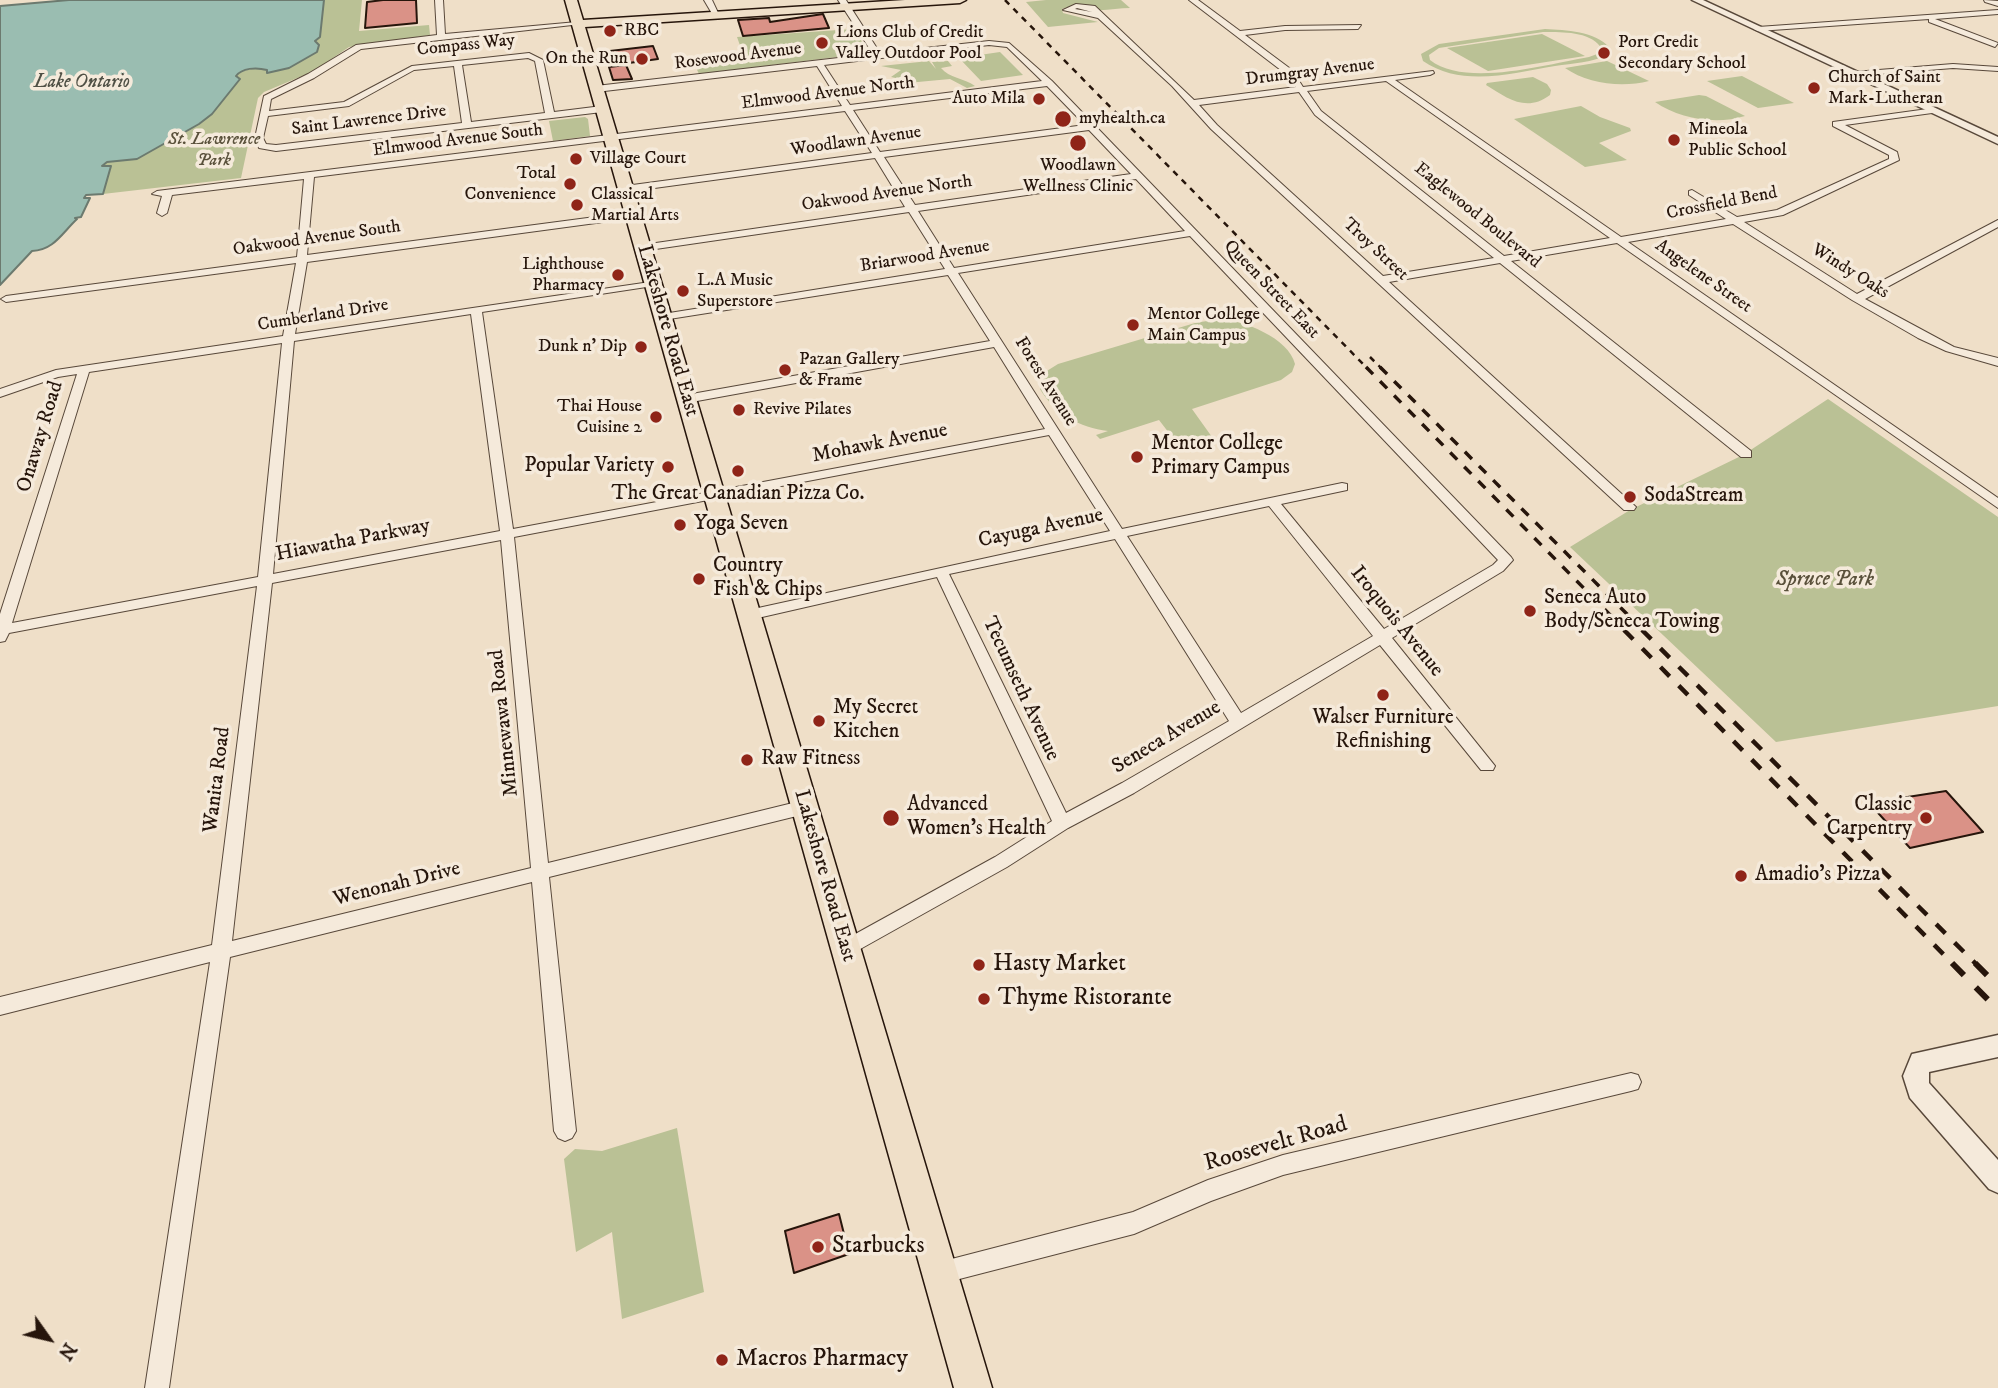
<!DOCTYPE html>
<meta charset="utf-8">
<style>
body{margin:0}
#map{position:relative;width:1998px;height:1388px;overflow:hidden;background:#efdfc8;font-family:"IM FELL DW Pica",serif}
canvas{display:block}
.north{position:absolute;left:14px;top:1304px;width:70px;height:70px;-webkit-text-stroke:5px #f5eadb;paint-order:stroke;rotate:124deg;font-size:19px;font-weight:700;line-height:28px;text-align:center;color:#26150b}
.north::after{content:'';display:block;margin:auto;width:24px;height:32px;background:#26150b;clip-path:polygon(50% 0,100% 100%,50% 72%,0 100%)}
</style>
<div id="map">
<canvas width="1998" height="1388"></canvas>
<div class="north">N</div>
</div>
<script>
const ctx = document.querySelector('canvas').getContext('2d');
ctx.lineJoin = 'round';
function fill(path, color) { ctx.fillStyle = color; ctx.fill(path, 'evenodd'); }
function stroke(path, color, width, dash) { ctx.strokeStyle = color; ctx.lineWidth = width; ctx.lineCap = dash ? 'butt' : 'round'; ctx.setLineDash(dash || []); ctx.stroke(path); }
function write(font, color, halo, rows, align = 'center') {
  ctx.font = font + ' "IM FELL DW Pica",serif'; ctx.lineWidth = 7; ctx.setLineDash([]); ctx.textBaseline = 'middle'; ctx.strokeStyle = halo; ctx.fillStyle = color; for (const [text, x, y, turn = 0] of rows) {
    ctx.save(); ctx.translate(x, y); ctx.rotate((+turn || 0) * Math.PI / 180); ctx.textAlign = isNaN(turn) ? turn : align; if (halo) ctx.strokeText(text, 0, 0); ctx.fillText(text, 0, 0); ctx.restore();
  }
}
fill(new Path2D(`
 M324 0H362L359 31 429 25 430 35 349 47 314 71 264 92 258 98 241 178 103 194 111 167 101 166 107 162 137 159 237 78 236 75C245 69 256 67 267 70L268 73C282 67 318 58 315 39L320 37Z
 M1046 0H1121L1130 8C1119 8 1106 11 1095 10 1082 8 1075 3 1062 9L1063 13 1098 22 1048 27 1026 2Z
 M853 29 870 53 699 74 691 57 742 51 737 37Z
 M1545 29C1566 30 1595 31 1610 48L1608 54C1593 63 1573 63 1555 66 1513 73 1462 88 1423 61L1421 54 1439 44ZM1543 32C1561 32 1592 31 1602 49L1600 53 1589 57C1547 64 1466 88 1430 60L1429 55 1439 48Z
 M1542 34 1585 56 1488 71 1447 48Z
 M1000 52 1023 75 981 81 959 58Z
 M929 61 936 69 932 62 948 61 952 66 941 68C949 78 964 78 975 86L967 88 950 79 907 83 905 80 891 77 901 70 881 66Z
 M1607 61 1649 81C1622 88 1588 84 1565 68Z
 M1742 76 1794 103 1758 108 1707 81Z
 M1533 77 1547 84 1551 90 1550 95C1526 113 1507 98 1486 85L1487 83Z
 M1699 95 1706 96 1745 116C1716 125 1680 119 1655 102Z
 M1581 106 1600 117 1630 128 1631 131 1599 143 1627 160 1585 167 1514 119Z
 M585 117 588 119 590 136 553 141 549 121Z
 M1219 319C1243 320 1289 338 1295 364L1292 372 1281 380 1192 409 1212 437 1167 445 1160 435 1169 433 1159 420 1100 439 1096 435 1108 431C1080 428 1054 413 1040 389L1042 374 1058 364 1195 323Z
 M1828 399 1998 517V706L1776 742 1570 547 1630 510 1743 455Z
 M677 1128 704 1292 622 1319 612 1232 576 1252 564 1159 575 1149 602 1151Z`), '#bac195');
const water = new Path2D(`
 M69 0H324L320 37 315 41 319 45 317 52 289 68 267 73V70C256 67 242 68 236 76L240 79 212 114 199 124 137 159 107 162 102 166H111L103 194 86 195 84 198H90L81 217 75 218 77 219C62 233 54 250 32 251L0 285V6Z`);
fill(water, '#9abdb1');
stroke(water, '#6c7a6f', 2);
const building = new Path2D(`
 M383 0H416L417 23 365 28 367 2Z
 M823 14 829 28 743 36 738 20 769 18 770 22Z
 M653 46 658 59 614 65 610 51Z
 M626 65 632 79 613 80 609 67Z
 M1946 791 1983 832 1910 848 1869 803Z
 M839 1214 849 1254 794 1273 785 1231Z`);
fill(building, '#da9287');
stroke(building, '#26150b', 2);
const minor = new Path2D(`
 M435 0H443L445 34 577 22 581 24 361 49 314 78 271 99 269 111 344 102 412 66 529 53 543 60 554 112 602 106 606 109 602 112 276 151 259 148 255 138 264 96 308 74 356 45 437 35ZM528 58 535 61 545 113 471 122 462 65ZM454 66 462 123 276 145 266 144 263 138 268 116 349 106 414 70Z
 M704 0H712L720 17H714Z
 M838 0H846L880 53 989 41 1009 43 1052 81 1511 557 1513 560 1503 571 1392 638 1495 766 1493 770H1481L1380 645 1134 793 1068 828 1007 867 846 957 839 955 837 949 839 943 995 857 1052 821 937 577 749 620 742 615 749 610 1110 531 1049 435 514 537 548 863 805 800 811 802 814 807 811 812 805 814 549 877 576 1131 572 1138 565 1141 558 1138 554 1131 532 882 230 957 169 1388H145L210 962 0 1015V997L212 945 257 586 9 633 5 641 0 642V614L77 374 58 377 0 397V389L56 370 283 336 296 263 6 302 1 299 6 296 297 257 304 179 172 195 167 213 162 216 157 213 162 196 152 194 157 191 842 106 817 66 596 92 592 89 596 86 873 54ZM989 45 1007 47 1042 81 850 105 824 65ZM1047 86 1085 125 880 152 853 110ZM845 111 872 153 625 186 620 189 625 192 875 158 905 207 642 245 637 248 642 251 909 212 945 269 663 314 657 317 663 320 948 275 990 341 686 395 680 399 686 403 994 347 1045 429 513 529 482 312 653 286 658 283 657 281 295 334 307 262 633 218 638 215 633 212 307 255 314 177ZM1089 130 1131 174 915 205 884 157ZM1136 179 1185 231 954 268 918 211ZM1190 236 1498 560 1493 565 1384 629 1281 504 1347 490V484L1342 483 1122 529 958 273ZM471 314 500 531 273 574 294 341ZM282 343 258 577 12 623 89 372ZM1269 506 1373 636 1241 713 1127 536ZM1115 539 1229 721 1122 783 1066 813 949 574ZM501 540 531 868 232 941 272 583Z
 M1189 0H1198L1240 31 1285 26 1361 25 1358 29 1285 30 1245 35 1292 70 1303 87 1433 71 1434 73 1430 75 1395 80 1621 237 1726 219 1689 195V191L1692 190 1737 217 1777 210 1889 159V155L1833 126V122L1935 108 1936 110 1932 113 1845 125 1897 152 1899 160 1783 215 1744 222 1857 294 1998 220V227L1865 299 1954 347 1998 358V366L1946 351 1918 338 1852 300 1733 224 1628 242 1998 498V508L1617 243 1511 261 1751 451V457H1741L1500 263 1389 282 1636 507 1634 510H1624L1211 129 1172 86 1098 18 1063 10 1076 4 1095 6 1194 100 1296 87 1286 74ZM1077 8 1092 12 1075 9ZM1386 81 1610 238 1504 256 1321 111 1307 91ZM1299 92 1315 115 1494 258 1383 276 1217 125 1199 105Z
 M1984 0 1998 1V6L1985 2Z
 M1998 10V14L1935 19 1998 43 1995 47 1929 22V19L1758 31 1754 29 1758 27Z
 M1953 64 1998 67V71L1953 68 1854 76 1850 74 1854 72Z
 M1631 1073 1638 1075 1641 1082 1638 1089 1631 1091 1283 1175 1211 1201 1134 1234 940 1284 932 1281 929 1273 932 1265 940 1262 1133 1212 1208 1180 1283 1155Z`);
const tertiary = new Path2D(`
 M1692 0H1703L1998 137V144Z
 M1998 1035V1057L1929 1072V1083L1998 1160V1193L1989 1189 1910 1098 1903 1076 1912 1054Z`);
const primary = new Path2D(`
 M565 0H577L583 20 905 0H966L960 3 585 27 992 1388H954Z`);
stroke(minor, '#58483a', 2);
stroke(tertiary, '#58483a', 3);
stroke(primary, '#26150b', 3);
fill(minor, '#f5eadb');
fill(tertiary, '#f5eadb');
fill(primary, '#efdfc8');
stroke(new Path2D(`
 M1005 0 1368 369
 M1370 357 1382 369`), '#26150b', 2.5, [6, 6]);
stroke(new Path2D(`
 M1366 367 1626 631
 M1380 367 1644 631`), '#26150b', 3.5, [10, 10]);
stroke(new Path2D(`
 M1624 630 1954 965
 M1642 630 1977 965`), '#26150b', 4.5, [13, 13]);
stroke(new Path2D(`
 M1952 963 1998 1010
 M1975 963 1998 986`), '#26150b', 6, [17, 17]);
for (const [x, y, r, color] of [
 [610,31,7,"#8f2418"],
 [822,43,7,"#8f2418"],
 [1604,53,7,"#8f2418"],
 [642,59,7,"#8f2418"],
 [1814,88,7,"#8f2418"],
 [1039,99,7,"#8f2418"],
 [1063,119,9,"#8f2418"],
 [1674,140,7,"#8f2418"],
 [1078,143,9,"#8f2418"],
 [576,159,7,"#8f2418"],
 [570,184,7,"#8f2418"],
 [577,205,7,"#8f2418"],
 [618,275,7,"#8f2418"],
 [683,291,7,"#8f2418"],
 [1133,325,7,"#8f2418"],
 [641,347,7,"#8f2418"],
 [785,370,7,"#8f2418"],
 [739,410,7,"#8f2418"],
 [656,417,7,"#8f2418"],
 [1137,457,7,"#8f2418"],
 [668,467,7,"#8f2418"],
 [738,471,7,"#8f2418"],
 [1630,497,7,"#8f2418"],
 [680,525,7,"#8f2418"],
 [699,579,7,"#8f2418"],
 [1530,611,7,"#8f2418"],
 [1383,695,7,"#8f2418"],
 [819,721,7,"#8f2418"],
 [747,760,7,"#8f2418"],
 [891,818,9,"#8f2418"],
 [1926,818,7,"#8f2418"],
 [1741,876,7,"#8f2418"],
 [979,965,7,"#8f2418"],
 [984,999,7,"#8f2418"],
 [818,1247,7,"#8f2418"],
 [722,1360,7,"#8f2418"]
]) { const dot = new Path2D(); dot.arc(x, y, r, 0, 2 * Math.PI); ctx.fillStyle = color; ctx.fill(dot); stroke(dot, '#f5eadb', 2.5); }
write('18px', '#26150b', '#f5eadb', [
 ["RBC",624,31],
 ["Lions Club of Credit",836,33],
 ["Valley Outdoor Pool",836,54],
 ["Port Credit",1618,43],
 ["Secondary School",1618,64],
 ["On the Run",628,59,"right"],
 ["Church of Saint",1828,78],
 ["Mark-Lutheran",1828,99],
 ["Auto Mila",1025,99,"right"],
 ["myhealth.ca",1079,119],
 ["Mineola",1688,130],
 ["Public School",1688,151],
 ["Village Court",590,159],
 ["Woodlawn",1078,166,"center"],
 ["Wellness Clinic",1078,187,"center"],
 ["Total",556,174,"right"],
 ["Convenience",556,195,"right"],
 ["Classical",591,195],
 ["Martial Arts",591,216],
 ["Lighthouse",604,265,"right"],
 ["Pharmacy",604,286,"right"],
 ["L.A Music",697,281],
 ["Superstore",697,302],
 ["Mentor College",1147,315],
 ["Main Campus",1147,336],
 ["Dunk n' Dip",627,347,"right"],
 ["Pazan Gallery",799,360],
 ["& Frame",799,381],
 ["Thai House",642,407,"right"],
 ["Cuisine 2",642,428,"right"],
 ["Revive Pilates",753,410]
], 'left');
write('18px', '#26150b', '#f5eadb', [
 ["Compass Way",466,46,-6],
 ["Rosewood Avenue",738,57,-7],
 ["Drumgray Avenue",1310,73,-7],
 ["Elmwood Avenue North",828,94,-7],
 ["Saint Lawrence Drive",369,121,-7],
 ["Elmwood Avenue South",458,141,-7],
 ["Woodlawn Avenue",856,142,-8],
 ["Oakwood Avenue North",887,194,-8],
 ["Crossfield Bend",1722,204,-11],
 ["Eaglewood Boulevard",1477,216,39],
 ["Oakwood Avenue South",317,239,-8],
 ["Troy Street",1375,250,43],
 ["Briarwood Avenue",925,257,-9],
 ["Windy Oaks",1850,272,32],
 ["Angelene Street",1703,277,35],
 ["Queen Street East",1271,290,46],
 ["Cumberland Drive",323,316,-9],
 ["Forest Avenue",1045,382,58]
]);
write('italic 18px', '#5a513b', '#f5eadb', [
 ["St. Lawrence",214,140],
 ["Park",214,161]
]);
write('italic 19px', '#4f5045', '#f5eadb', [
 ["Lake Ontario",82,83]
]);
write('21px', '#26150b', '#f5eadb', [
 ["Lakeshore Road East",667,331,74],
 ["Onaway Road",41,437,-73],
 ["Mohawk Avenue",880,444,-11],
 ["Cayuga Avenue",1041,529,-12],
 ["Hiawatha Parkway",353,541,-11],
 ["Iroquois Avenue",1396,622,51],
 ["Tecumseth Avenue",1020,689,65],
 ["Minnewawa Road",505,723,-96],
 ["Seneca Avenue",1167,738,-31],
 ["Wanita Road",218,780,-83],
 ["Lakeshore Road East",824,876,74],
 ["Wenonah Drive",397,885,-14]
]);
write('21px', '#26150b', '#f5eadb', [
 ["Mentor College",1151,445],
 ["Primary Campus",1151,469],
 ["Popular Variety",654,467,"right"],
 ["The Great Canadian Pizza Co.",738,495,"center"],
 ["SodaStream",1644,497],
 ["Yoga Seven",694,525],
 ["Country",713,567],
 ["Fish & Chips",713,591],
 ["Seneca Auto",1544,599],
 ["Body/Seneca Towing",1544,623],
 ["My Secret",833,709],
 ["Kitchen",833,733],
 ["Walser Furniture",1383,719,"center"],
 ["Refinishing",1383,743,"center"],
 ["Raw Fitness",761,760],
 ["Advanced",907,806],
 ["Women’s Health",907,830],
 ["Classic",1912,806,"right"],
 ["Carpentry",1912,830,"right"],
 ["Amadio's Pizza",1755,876]
], 'left');
write('italic 21px', '#5a513b', '#f5eadb', [
 ["Spruce Park",1825,581]
]);
write('24px', '#26150b', '#f5eadb', [
 ["Hasty Market",993,965],
 ["Thyme Ristorante",998,999],
 ["Starbucks",832,1247],
 ["Macros Pharmacy",736,1360]
], 'left');
write('24px', '#26150b', '#f5eadb', [
 ["Roosevelt Road",1276,1145,-16]
]);
</script>
